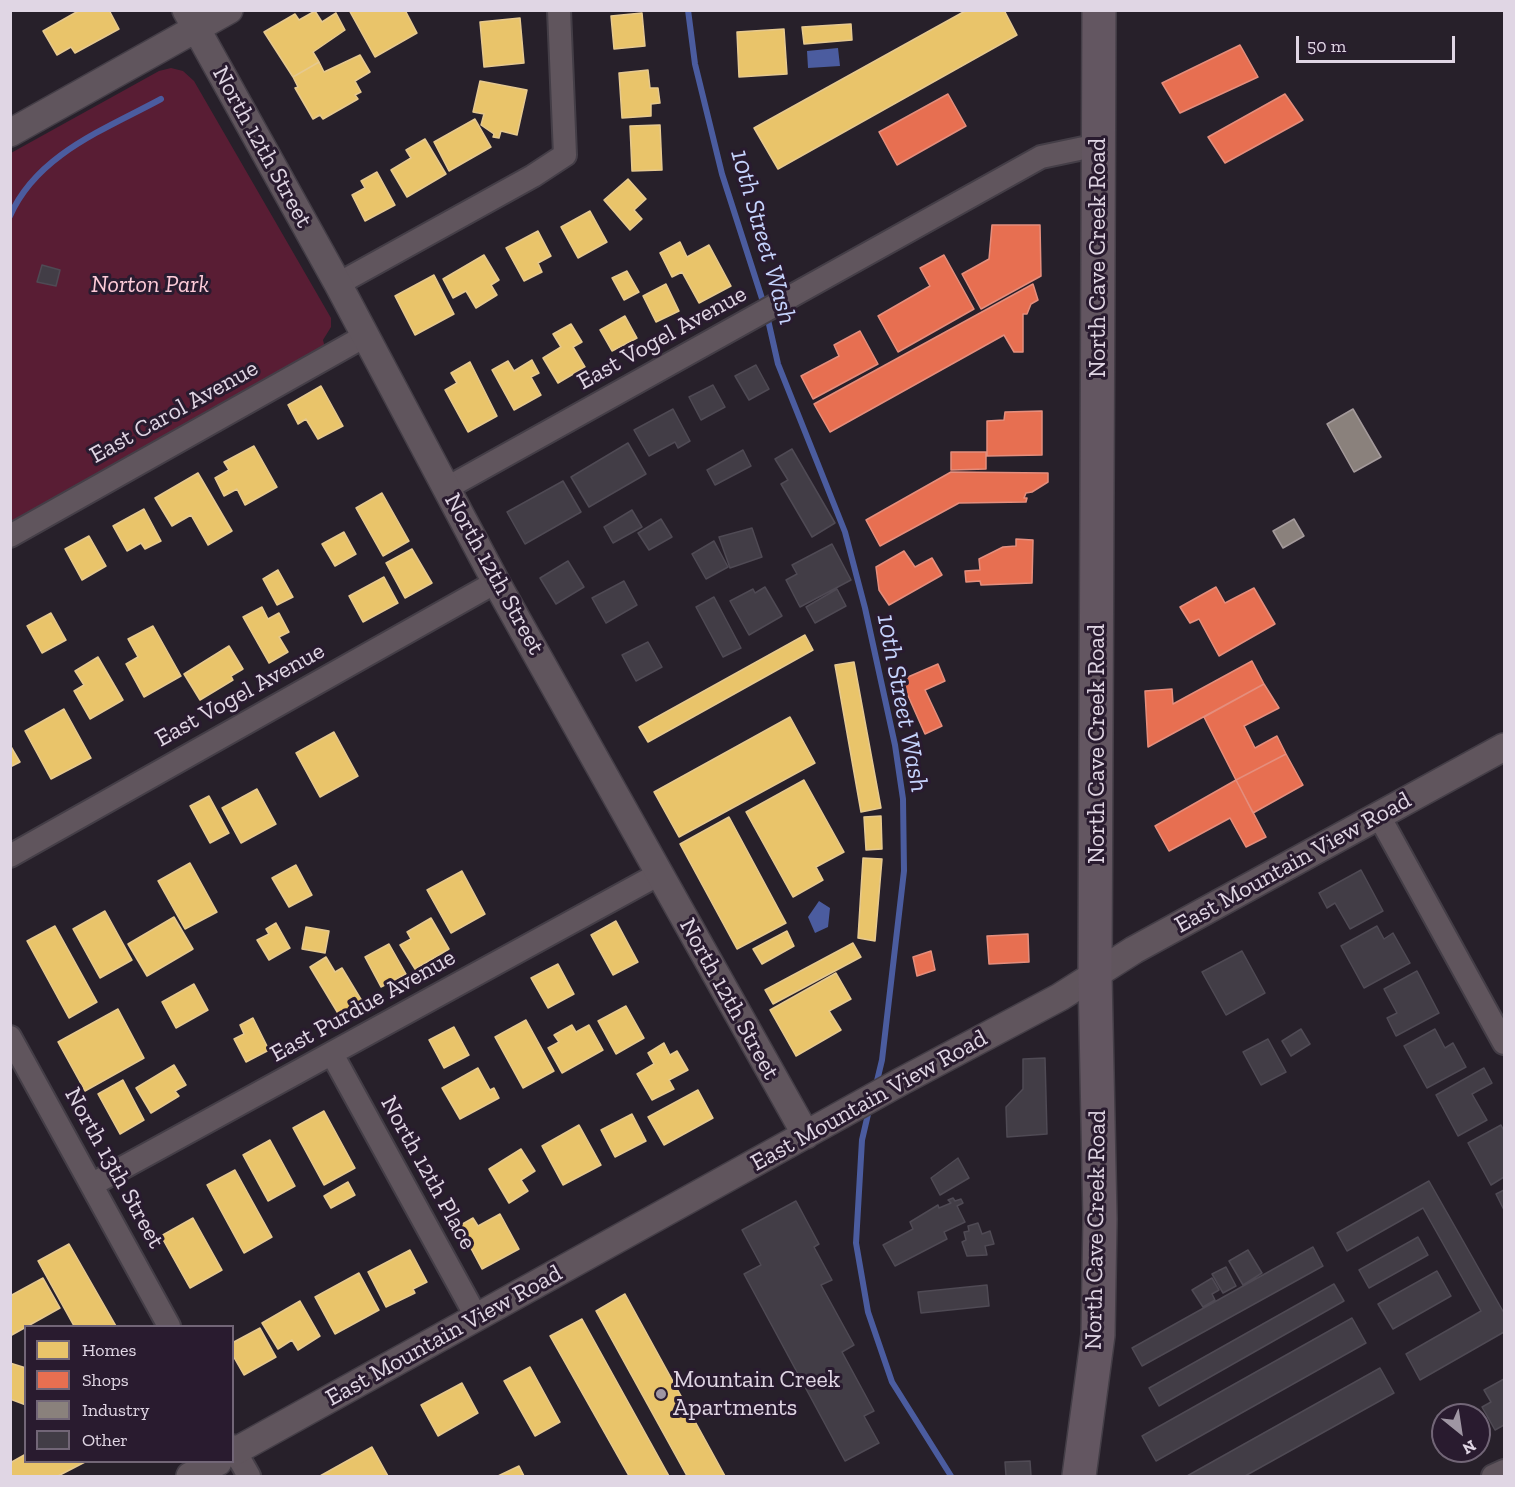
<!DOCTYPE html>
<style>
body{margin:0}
#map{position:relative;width:1515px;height:1487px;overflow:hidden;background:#27202a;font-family:"Zilla Slab",serif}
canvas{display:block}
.frame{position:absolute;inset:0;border:12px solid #e0d6e4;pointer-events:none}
.legend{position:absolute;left:24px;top:1325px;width:210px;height:138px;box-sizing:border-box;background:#291b2f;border:2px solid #726677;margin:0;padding:8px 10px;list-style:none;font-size:18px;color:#e0d6e4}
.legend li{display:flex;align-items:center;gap:12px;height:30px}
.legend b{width:30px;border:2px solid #726677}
.north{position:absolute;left:1431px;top:1403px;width:60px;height:60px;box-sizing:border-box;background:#291b2f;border:2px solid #726677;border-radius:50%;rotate:150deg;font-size:16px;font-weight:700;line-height:24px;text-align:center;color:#e0d6e4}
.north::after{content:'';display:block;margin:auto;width:21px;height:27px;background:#9f96a3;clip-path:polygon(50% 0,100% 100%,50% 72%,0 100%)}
.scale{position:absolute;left:1296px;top:36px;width:159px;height:27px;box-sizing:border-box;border:3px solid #e0d6e4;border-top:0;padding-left:8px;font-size:18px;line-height:21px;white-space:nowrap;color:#e0d6e4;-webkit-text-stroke:4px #291b2f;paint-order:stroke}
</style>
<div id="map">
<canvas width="1515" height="1487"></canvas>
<div class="frame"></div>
<ul class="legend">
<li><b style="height:16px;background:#e9c46a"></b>Homes</li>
<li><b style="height:16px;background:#e76f51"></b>Shops</li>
<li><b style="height:16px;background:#8a817c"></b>Industry</li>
<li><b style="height:16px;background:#423d46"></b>Other</li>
</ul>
<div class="north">N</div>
<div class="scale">50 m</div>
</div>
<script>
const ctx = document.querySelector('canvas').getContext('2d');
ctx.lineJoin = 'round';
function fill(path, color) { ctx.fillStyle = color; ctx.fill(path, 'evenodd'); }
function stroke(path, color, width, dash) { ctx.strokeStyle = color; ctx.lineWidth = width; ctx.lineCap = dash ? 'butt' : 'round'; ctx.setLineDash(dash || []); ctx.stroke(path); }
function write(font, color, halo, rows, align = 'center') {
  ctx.font = font + ' "Zilla Slab",serif'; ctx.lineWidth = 6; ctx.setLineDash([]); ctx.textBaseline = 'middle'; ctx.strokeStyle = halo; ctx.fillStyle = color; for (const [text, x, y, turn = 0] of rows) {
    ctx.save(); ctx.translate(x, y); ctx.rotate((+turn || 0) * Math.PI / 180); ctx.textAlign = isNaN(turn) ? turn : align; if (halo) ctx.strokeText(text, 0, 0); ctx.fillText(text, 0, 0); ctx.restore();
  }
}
fill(new Path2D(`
 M171 68 183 71 194 81 331 318V327L323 340 325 348 11 526V153L159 71Z`), '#591d34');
fill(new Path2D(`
 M838 48 840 66 808 68 807 51Z
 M819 901 830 908 828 927 815 933 808 917Z`), '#4b5c9f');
const homes = new Path2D(`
 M80 10H109L119 29 75 53 71 47 57 55 43 31Z
 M349 10H405L417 33 375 57Z
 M967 10H1004L1017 35 778 169 754 128Z
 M315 11 322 22 336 13 345 30 313 52 319 62 293 77 264 32 295 14 299 20Z
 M642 13 645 46 614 49 611 16Z
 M520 18 524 63 484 67 480 22Z
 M851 24 852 40 804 44 802 27Z
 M784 29 787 74 739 77 737 32Z
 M360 55 370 72 355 81 361 92 355 95 358 99 323 119 320 115 313 119 295 88 298 87 293 77 319 62 324 72Z
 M648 70 650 88H658L660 103 651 104V116L622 118 619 73Z
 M480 81 527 90 517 135 501 131 499 138 493 137 494 134 481 125 484 114 473 112Z
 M475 119 491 147 449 171 434 142Z
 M660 125 662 170 632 171 630 126Z
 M425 139 446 174 407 197 391 170 411 158 406 150Z
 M377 172 395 205 365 221 352 195 365 188 361 181Z
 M628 179 646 199 634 210 642 219 630 230 604 200Z
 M590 211 607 242 578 258 561 227Z
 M538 231 551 256 538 263 542 272 524 281 506 248Z
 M680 242 687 257 709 245 731 286 699 303 682 272 672 277 660 253Z
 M484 255 499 280 491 285 497 295 476 308 466 291 453 298 443 279Z
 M627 271 639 292 624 300 612 278Z
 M434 275 454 314 415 335 395 296Z
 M666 284 679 311 656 322 643 296Z
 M625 316 637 338 612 351 600 330Z
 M571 324 582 342 573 347 585 367 558 383 543 358 561 347 553 334Z
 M532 360 539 373 531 377 541 395 514 410 492 370 508 361 514 371Z
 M470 362 497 416 468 432 445 390 457 383 451 373Z
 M321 386 343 426 318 439 306 419 298 424 288 405Z
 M254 446 277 487 245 505 237 489 224 496 215 478 229 470 224 462Z
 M198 473 232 531 208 545 191 515 172 526 155 498Z
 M382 493 409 541 383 556 356 508Z
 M144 509 161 541 145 549 141 543 127 551 113 526Z
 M344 532 356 554 335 566 322 544Z
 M89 536 106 566 82 580 65 549Z
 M412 549 432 583 405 598 386 563Z
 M278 570 293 597 277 605 263 579Z
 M384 577 398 603 363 622 349 596Z
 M262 607 268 619 279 613 289 632 279 637 288 652 269 663 243 617Z
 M51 613 66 640 42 653 27 626Z
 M153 626 181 676 144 697 126 664 138 657 128 639Z
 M805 635 813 650 648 742 639 727Z
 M229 646 243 669 231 676 233 680 200 700 184 674Z
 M98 657 123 700 90 719 74 691 84 685 75 671Z
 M854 662 881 808 861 812 835 665Z
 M64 709 91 758 51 779 25 731Z
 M790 717 815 763 679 837 654 792Z
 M334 732 358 776 320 797 296 753Z
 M10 745 20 762 10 767Z
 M804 780 844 852 816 867 823 880 793 897 746 812Z
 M257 789 276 824 241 843 222 808Z
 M209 796 229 833 210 843 190 806Z
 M881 816 882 849 866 850 864 817Z
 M729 817 786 923 737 949 680 844Z
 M863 858 882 859 875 941 858 938Z
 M190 863 217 912 185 929 158 881Z
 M296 865 312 895 289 907 272 878Z
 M462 871 485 914 451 933 427 890Z
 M105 911 132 960 100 978 73 929Z
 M174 917 193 949 147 976 128 944Z
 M431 918 449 949 415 969 400 945 411 939 407 932Z
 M616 921 638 962 613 975 591 935Z
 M276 923 290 948 269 960 257 940 269 934 266 929Z
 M55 926 97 1002 69 1018 27 941Z
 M306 927 329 931 325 953 302 949Z
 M787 931 794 946 762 964 753 949Z
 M853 943 861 957 773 1004 765 990Z
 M389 944 406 974 381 987 365 957Z
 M326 957 335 972 342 968 362 1001 339 1015 310 967Z
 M558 964 574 994 548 1008 531 978Z
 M836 973 851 999 829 1011 841 1030 796 1056 770 1010Z
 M194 984 208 1010 176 1028 162 1002Z
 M626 1006 644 1038 616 1054 598 1021Z
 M118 1009 144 1058 85 1091 58 1042Z
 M253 1018 269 1050 246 1062 234 1039 244 1034 240 1025Z
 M526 1020 554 1071 523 1088 495 1037Z
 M572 1025 576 1032 589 1025 603 1050 562 1073 548 1048 559 1042 554 1035Z
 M454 1027 469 1055 444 1068 429 1040Z
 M664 1043 670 1055 677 1051 688 1070 669 1080 674 1089 652 1100 637 1074 654 1064 648 1053Z
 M174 1065 186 1085 175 1091 179 1096 151 1113 136 1088Z
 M478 1068 490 1090 494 1088 499 1098 460 1119 442 1088Z
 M123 1080 144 1120 120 1134 98 1094Z
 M698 1090 713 1118 664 1145 648 1117Z
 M324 1111 355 1168 324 1185 293 1128Z
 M632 1114 646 1141 615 1157 601 1130Z
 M579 1125 601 1165 563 1185 542 1146Z
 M270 1140 295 1186 268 1201 243 1155Z
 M521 1149 535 1171 521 1180 528 1191 509 1203 489 1169Z
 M235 1170 272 1237 244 1253 207 1185Z
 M348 1182 355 1195 331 1208 324 1196Z
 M500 1214 519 1249 482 1269 459 1226 473 1218 478 1226Z
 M193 1218 222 1270 190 1288 161 1236Z
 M69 1244 116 1326H74L38 1261Z
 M410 1250 427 1282 413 1289 415 1293 386 1307 368 1272Z
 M359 1273 379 1310 335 1334 315 1297Z
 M43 1278 60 1308 10 1336V1296Z
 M625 1294 725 1476H687L596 1311Z
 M300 1301 320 1336 298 1350 292 1340 278 1349 262 1323Z
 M582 1319 669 1476H629L550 1336Z
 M260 1328 276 1357 244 1375 232 1354V1343Z
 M10 1363 26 1368V1405L10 1399Z
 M530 1367 560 1422 535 1436 504 1381Z
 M462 1383 478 1413 438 1436 421 1405Z
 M372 1447 388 1476H320Z
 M26 1454V1462H85L58 1476H10V1463Z
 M519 1466 524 1476H498Z`);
fill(homes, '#e9c46a');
stroke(homes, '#e6c98f', 1.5);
const shops = new Path2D(`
 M1240 45 1258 77 1180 113 1162 83Z
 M948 94 966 126 897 165 879 132Z
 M1285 94 1303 120 1225 163 1208 137Z
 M992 225H1040L1041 276 981 309 962 274 989 259Z
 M944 255 974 309 898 352 878 316 930 286 920 268Z
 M1033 284 1038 300 1031 304 1027 314H1023V352H1014L1004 335 830 432 814 404Z
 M860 331 878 364 813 399 801 376 839 356 834 345Z
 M1042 411V455L987 456V421L1004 420 1005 412Z
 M951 452H986V469L951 470Z
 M951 472 1048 473V482L1032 492 1026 493 1024 498H1027L1026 502 959 503 880 546 866 520Z
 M1016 539 1033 540 1032 583 981 585 980 581 966 582 965 571 980 570 979 559 1003 547 1016 546Z
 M904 551 915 567 932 558 942 575 889 605 879 590 876 567Z
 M1216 587 1225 603 1254 588 1275 624 1219 656 1199 619 1190 623 1180 607Z
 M1252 661 1264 684 1148 747 1145 691 1172 689 1173 704Z
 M938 664 945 681 925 690 942 726 925 734 901 680Z
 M1264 684 1279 708 1244 726 1255 748 1277 736 1286 754 1236 780 1204 717Z
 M1286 754 1303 785 1253 813 1236 780Z
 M1236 780 1266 837 1246 847 1230 818 1169 851 1155 826Z
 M1028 934 1029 962 989 964 987 936Z
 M931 951 935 970 917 976 913 957Z`);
fill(shops, '#e76f51');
stroke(shops, '#e58e7d', 1.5);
const industry = new Path2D(`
 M1353 409 1381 457 1354 472 1327 424Z
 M1294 519 1304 536 1283 548 1273 531Z`);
fill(industry, '#8a817c');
stroke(industry, '#a49a9b', 1.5);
stroke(new Path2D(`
 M688 10 695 64 722 174 766 311 778 364 845 532 865 608 895 745 903 799 904 871 882 1060 876 1085
 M10 216C37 154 106 129 161 99
 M869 1110 862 1140 856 1243 868 1312 892 1382 951 1476`), '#4b5c9f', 6);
const building = new Path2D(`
 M42 265 60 270 56 286 37 282Z
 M756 365 769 389 749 400 735 376Z
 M713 385 725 407 701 420 689 397Z
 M673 409 690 441 678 448 675 442 649 456 634 430Z
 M628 443 646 474 589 507 571 477Z
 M792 449 835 523 812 537 781 484 788 480 775 459Z
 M743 450 751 466 715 485 707 470Z
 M563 481 581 512 525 544 507 512Z
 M632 510 642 527 613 543 604 527Z
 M661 519 672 537 649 550 638 533Z
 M752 528 762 557 730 568 719 537Z
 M714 541 728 567 706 579 692 554Z
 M832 544 851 580 800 607 786 580 797 574 792 565Z
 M568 561 584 587 556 604 540 578Z
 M624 581 637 605 606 623 592 598Z
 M765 587 782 616 749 635 730 601 753 589 755 593Z
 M837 589 846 606 815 623 806 607Z
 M714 597 741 648 723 657 696 607Z
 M648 642 662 667 636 681 622 655Z
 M1361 870 1383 911 1350 929 1335 903 1327 908 1319 893Z
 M1377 926 1384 939 1393 933 1410 963 1364 988 1341 946Z
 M1242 951 1265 993 1226 1015 1202 972Z
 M1417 971 1439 1013 1396 1036 1387 1018 1397 1013 1384 989Z
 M1301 1029 1310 1044 1291 1056 1282 1041Z
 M1435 1029 1445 1048 1453 1043 1466 1067 1427 1088 1404 1046Z
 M1268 1039 1286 1072 1261 1085 1243 1052Z
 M1045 1058 1047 1134 1007 1137 1006 1107 1023 1089V1059Z
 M1484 1068 1492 1083 1472 1094 1487 1120 1458 1136 1436 1095Z
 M1501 1125 1504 1131V1177L1491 1185 1468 1143Z
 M958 1158 969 1178 940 1195 931 1178Z
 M1429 1181 1504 1313V1332L1420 1380 1406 1354 1481 1311 1423 1208 1347 1251 1337 1233Z
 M1504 1190V1210L1496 1194Z
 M953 1198 955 1201 961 1199 963 1203 957 1206 965 1222 944 1232 947 1239 895 1266 883 1245 913 1229 910 1222 938 1205 939 1208 951 1203 948 1200Z
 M796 1201 819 1244 814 1247 832 1280 821 1285 854 1345 842 1352 874 1411 864 1416 879 1443 845 1461 744 1274 761 1265 742 1230Z
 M978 1223 982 1234 990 1231 994 1244 985 1246 987 1255 967 1256 962 1242 966 1240 964 1232 969 1231 968 1226Z
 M1418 1237 1428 1255 1369 1288 1359 1270Z
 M1313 1247 1323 1266 1142 1366 1132 1348Z
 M1248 1250 1262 1273 1243 1285 1229 1261Z
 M1226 1267 1236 1286 1223 1293 1212 1274Z
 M1437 1271 1451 1296 1393 1329 1378 1304Z
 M1212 1278 1219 1290 1212 1294 1215 1300 1203 1307 1192 1290Z
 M1334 1284 1344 1301 1159 1406 1149 1388Z
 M987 1285 989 1306 921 1313 918 1292Z
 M1352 1318 1366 1343 1156 1461 1142 1436Z
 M1380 1368 1394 1393 1245 1476H1187Z
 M1504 1379V1425L1495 1430 1482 1407 1491 1402 1484 1390Z
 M1030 1461 1031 1476H1006L1005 1462Z`);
fill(building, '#423d46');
stroke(building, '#4f4a54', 1.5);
const minor = new Path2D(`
 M338 284 533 176 565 155 559 10
 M447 488 1041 157 1098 145
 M10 536 365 336
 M1379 816 1504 1043
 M10 856 496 582
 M10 1037 169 1326
 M332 1054 477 1318
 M93 1184 659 874
 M232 1446 249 1476
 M1493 1476 1504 1471`);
const tertiary = new Path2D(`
 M186 10 338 284 496 582 806 1135
 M10 133 229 10
 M232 1453 902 1081 1060 997 1134 950 1504 747
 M190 1476 218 1462`);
const primary = new Path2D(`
 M1079 1476 1098 1335 1100 1219 1095 975 1099 10`);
stroke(minor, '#443e47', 26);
stroke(tertiary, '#443e47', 30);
stroke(primary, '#443e47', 36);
stroke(minor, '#60555d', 22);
stroke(tertiary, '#60555d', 27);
stroke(primary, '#635661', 33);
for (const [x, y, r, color] of [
 [661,1394,6,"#9f96a3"]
]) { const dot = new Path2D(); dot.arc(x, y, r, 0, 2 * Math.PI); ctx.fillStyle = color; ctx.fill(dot); stroke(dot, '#291b2f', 2); }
write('24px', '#e0d6e4', '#291b2f', [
 ["North 12th Street",262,147,61],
 ["North Cave Creek Road",1098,258,-90],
 ["East Vogel Avenue",662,338,-29],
 ["East Carol Avenue",174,412,-29],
 ["North 12th Street",494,574,61],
 ["East Vogel Avenue",240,695,-29],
 ["North Cave Creek Road",1097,744,-90],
 ["East Mountain View Road",1293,863,-29],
 ["North 12th Street",729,999,61],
 ["East Purdue Avenue",363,1006,-29],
 ["East Mountain View Road",869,1101,-29],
 ["North 13th Street",114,1168,61],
 ["North 12th Place",428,1173,61],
 ["North Cave Creek Road",1096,1230,-89],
 ["East Mountain View Road",444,1336,-29]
]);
write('italic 24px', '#fdcbd8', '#291b2f', [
 ["Norton Park",150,285]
]);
write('24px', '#e0d6e4', '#291b2f', [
 ["Mountain Creek",673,1380],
 ["Apartments",673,1408]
], 'left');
write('italic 26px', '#c5d3fc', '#291b2f', [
 ["10th Street Wash",763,237,74],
 ["10th Street Wash",902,703,79]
]);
</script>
